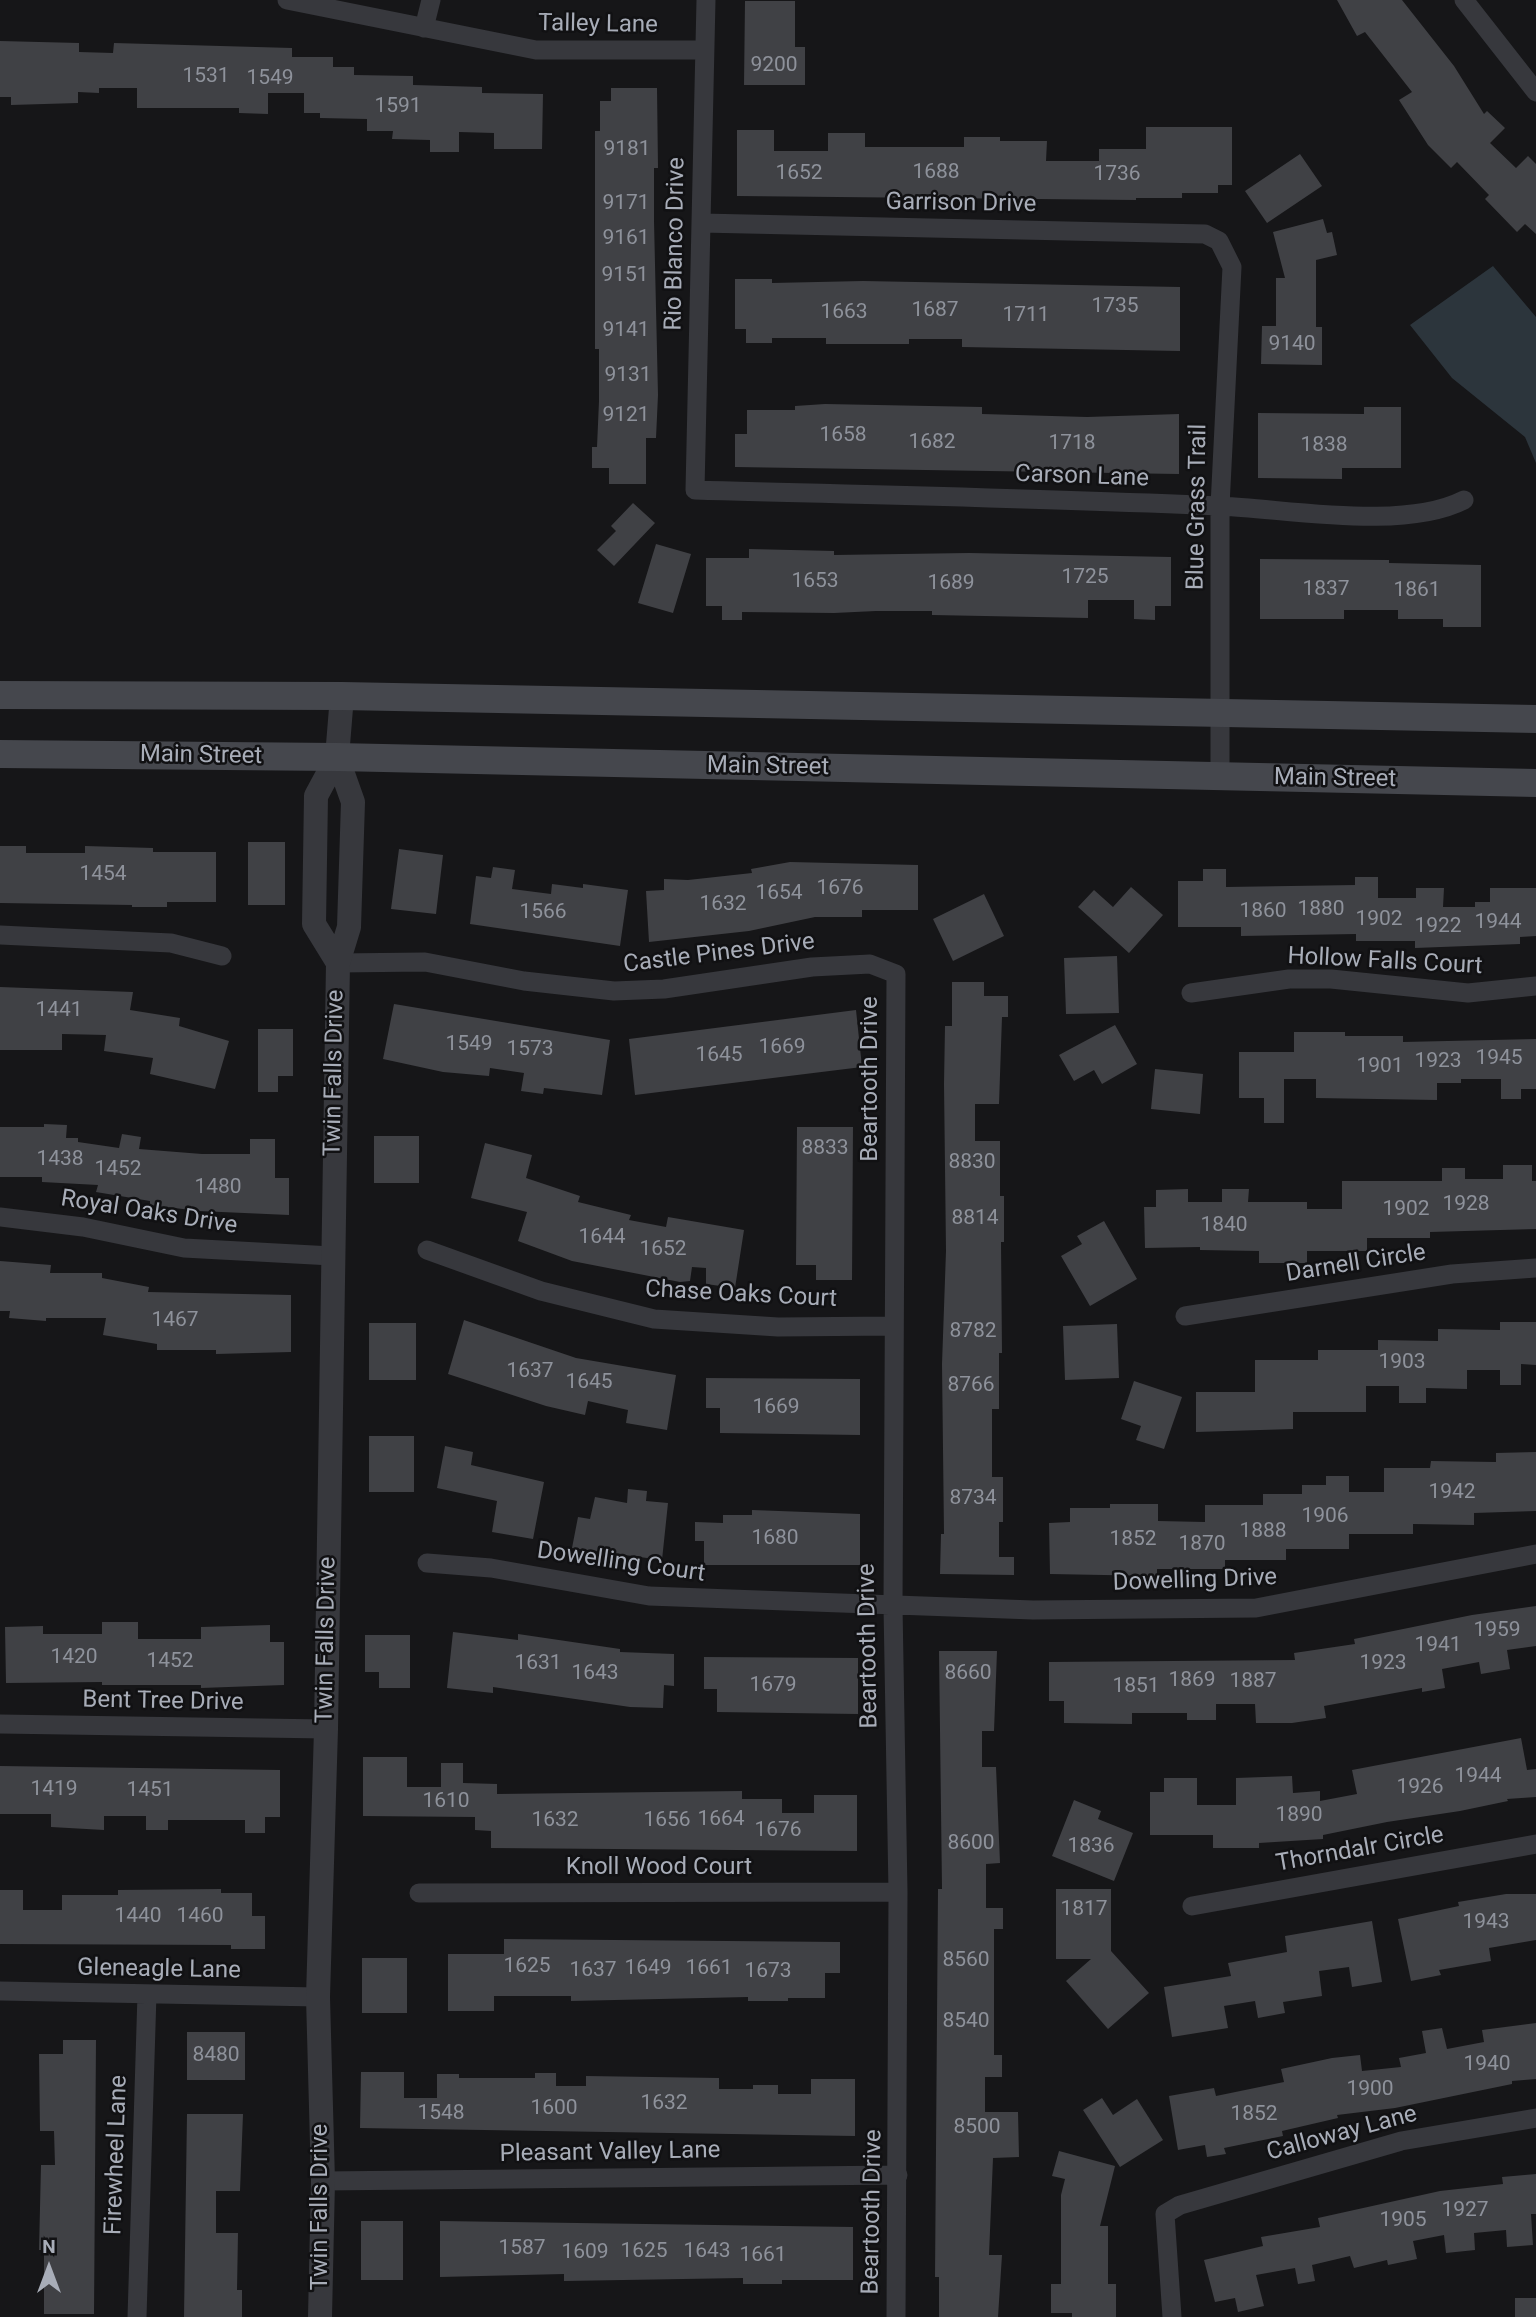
<!DOCTYPE html>
<style>
body{margin:0}
#map{position:relative;width:1536px;height:2317px;overflow:hidden;background:#161618;font-family:Roboto,sans-serif}
canvas{display:block}
.north{position:absolute;left:14px;top:2233px;width:70px;height:70px;-webkit-text-stroke:5px #111113;paint-order:stroke;rotate:0deg;font-size:19px;font-weight:700;line-height:28px;text-align:center;color:#a8adb8}
.north::after{content:'';display:block;margin:auto;width:24px;height:32px;background:#a8adb8;clip-path:polygon(50% 0,100% 100%,50% 72%,0 100%)}
</style>
<div id="map">
<canvas width="1536" height="2317"></canvas>
<div class="north">N</div>
</div>
<script>
const ctx = document.querySelector('canvas').getContext('2d');
ctx.lineJoin = 'round';
function fill(path, color) { ctx.fillStyle = color; ctx.fill(path, 'evenodd'); }
function stroke(path, color, width, dash) { ctx.strokeStyle = color; ctx.lineWidth = width; ctx.lineCap = dash ? 'butt' : 'round'; ctx.setLineDash(dash || []); ctx.stroke(path); }
function write(font, color, halo, rows, align = 'center') {
  ctx.font = font + ' Roboto,sans-serif'; ctx.lineWidth = 5; ctx.setLineDash([]); ctx.textBaseline = 'middle'; ctx.strokeStyle = halo; ctx.fillStyle = color; for (const [text, x, y, turn = 0] of rows) {
    ctx.save(); ctx.translate(x, y); ctx.rotate((+turn || 0) * Math.PI / 180); ctx.textAlign = isNaN(turn) ? turn : align; if (halo) ctx.strokeText(text, 0, 0); ctx.fillText(text, 0, 0); ctx.restore();
  }
}
fill(new Path2D(`
 M1493 266 1536 317V463L1525 437 1452 378 1410 325Z`), '#2c353c');
fill(new Path2D(`
 M1337 0H1402L1454 66 1484 114 1487 111 1505 128 1490 143 1516 168 1528 156 1536 164V234L1525 224 1517 232 1485 199 1489 195 1457 162 1451 168 1428 145 1399 100 1412 92 1365 32 1357 36Z
 M745 1H795V47H805V85H744Z
 M0 41 79 43V52L113 53 114 43 292 48V57H333V67H354V75L413 76V85L482 87V93L543 94 542 149H494V133L459 132V152H430V140L392 139 393 131H367V119L320 118V113H304V93H268V114L239 113V108H137V88H99V93L78 92V103L11 105V97H0Z
 M611 88H657L658 168H654V221L658 395 656 438H646V484H609V468H592V447H597L599 401V349H595V131H600V101H611Z
 M1146 127H1232V185H1218V193H1182V198H1136V200L737 196V130H774V151H828V133H865V147H964V137H1000V141H1047L1046 161H1099V149H1146Z
 M1300 154 1322 186 1267 223 1245 191Z
 M1323 219 1327 233 1332 232 1337 255 1316 260V327H1322V365L1261 364 1262 326H1276V278H1285L1273 232Z
 M735 279H772V283L863 281 1180 287V351L962 347V339H909V344H826V338H772V343H746V329H735Z
 M825 404 982 407V414L1087 417 1179 414V474L735 467V434H747V410H795V406Z
 M1364 407H1401V468H1342V479L1258 478V413L1364 414Z
 M633 503 655 523 614 566 597 550 616 531 611 526Z
 M656 544 691 554 673 613 638 603Z
 M749 549 834 551V555L969 553 1171 557V606H1155V620L1134 619V600H1088V618L932 615V611H876L834 613 742 612V620H722V606H706V558H749Z
 M1260 559 1389 560V563L1481 565V627H1443V619H1398V610H1344V619H1260Z
 M248 842H285V905H248Z
 M0 846H26V853H85V846L153 848V852H216V902H167V907H132V905L0 903Z
 M399 849 443 855 436 914 391 909Z
 M790 862 918 865V910H862V917H815L749 931 649 942 646 891 664 890V879L688 880 752 873 751 869Z
 M493 867 515 870 512 889 551 894 552 884 583 888V884L628 890 620 946 470 924 476 876 491 878Z
 M1203 869H1226V887L1355 885V877H1378V898H1416V888H1444L1443 907H1475V902H1490V888H1536V936L1520 937V944L1415 948V941H1356V934L1241 936V927H1178V881H1203Z
 M1131 887 1163 915 1129 953 1078 907 1094 890 1113 907Z
 M984 894 1004 936 953 961 933 919Z
 M1117 956 1119 1013 1066 1014 1064 958Z
 M952 982H984V996H1008V1017H1002L999 1104H975V1141H1000V1196H1004V1242H1001L1002 1353H999V1409H992V1477H1003V1522H999V1557H1014V1575L940 1574 941 1534H944L942 1364 946 1251 944 1084 945 1026H952Z
 M0 987 133 992 130 1010 180 1018 179 1026 229 1041 215 1089 150 1074 153 1058 104 1051 106 1035 62 1034V1050H0Z
 M394 1004 610 1040 602 1095 544 1088 543 1094 521 1091 524 1073 490 1068 489 1076 443 1072 383 1059Z
 M856 1010 862 1067 635 1095 629 1039Z
 M1115 1025 1137 1064 1102 1084 1094 1070 1074 1081 1059 1055Z
 M258 1029H293V1076H278V1092H258Z
 M1294 1032H1345V1036H1403V1042L1536 1039V1089H1521V1099H1501V1079H1461V1083H1437V1100L1316 1098V1079H1284V1123H1264V1098H1239V1052H1294Z
 M1155 1069 1203 1074 1200 1114 1151 1109Z
 M44 1124 67 1125 66 1138H78V1142L119 1148 122 1134 141 1137 139 1149 202 1154H250V1139H275V1178H289V1215L199 1211 150 1205V1201L96 1192 98 1185 42 1182V1177H0V1127H44Z
 M797 1127H853L852 1280H816V1265H796Z
 M374 1136H419V1183H374Z
 M485 1143 532 1155 526 1178 580 1196 578 1202 631 1215 629 1220 666 1227 668 1217 744 1230 735 1288 706 1284V1268L692 1267 690 1281 680 1282 572 1261 518 1241 527 1212 471 1198Z
 M1503 1165H1532V1181H1536V1229L1430 1232V1238H1367V1251H1307V1263H1259V1251L1200 1250V1247L1145 1248 1144 1207H1156V1190L1188 1189V1202H1222V1189H1249L1248 1202H1307V1209H1342V1181H1442V1168H1465V1179H1503Z
 M1104 1221 1137 1279 1090 1306 1061 1256 1082 1244 1077 1236Z
 M0 1261 51 1265 50 1273H102V1278L149 1287 148 1292 291 1295V1352L216 1354V1350H157V1344L103 1335 106 1318H46V1321L9 1318 10 1311H0Z
 M464 1320 576 1358 676 1375 667 1430 626 1423 628 1410 588 1401 585 1415 546 1406 448 1374Z
 M1500 1322H1536V1365L1521 1364V1385H1500V1370H1467V1389L1426 1388V1403H1399V1386H1366V1412H1293V1429L1196 1432V1392H1255V1360H1318V1350H1378V1340L1438 1341V1329L1500 1330Z
 M369 1323H416V1380H369Z
 M1117 1324 1119 1378 1065 1380 1063 1326Z
 M706 1378 860 1379V1435L720 1433V1408H706Z
 M1134 1381 1182 1397 1164 1449 1136 1440 1141 1426 1121 1419Z
 M369 1436H414V1492H369Z
 M445 1446 473 1452 471 1465 544 1482 533 1539 492 1532 497 1501 437 1488Z
 M1536 1452V1511L1474 1513V1525L1413 1524V1534H1349V1549H1286V1560H1225V1569H1157V1576L1050 1574 1049 1523 1070 1522V1508H1110V1504H1158V1521L1205 1522V1505H1263V1494H1302V1485H1326V1476H1349V1492H1384V1468H1430L1431 1461 1496 1462V1453Z
 M628 1489 647 1491 646 1501 668 1503 662 1560 572 1548 578 1517 590 1519 595 1497 627 1503Z
 M752 1510 860 1514V1565H704V1541H695V1522L723 1523V1515H752Z
 M1536 1606V1646L1507 1650 1510 1669 1481 1674 1479 1662 1442 1669 1445 1688 1422 1692V1688L1324 1706 1326 1718 1292 1723H1256L1255 1704H1216V1720H1187V1713H1132V1724L1064 1723V1701H1049V1662L1295 1660 1294 1653 1355 1644 1354 1639 1472 1615Z
 M102 1622H138V1639H201V1627L270 1625V1642H284V1685L201 1688V1685H102V1682L6 1683 5 1627 43 1626V1634H102Z
 M453 1632 518 1640V1634L620 1649V1652L674 1654V1686L664 1685 663 1708 630 1707 493 1687V1693L447 1688Z
 M365 1635H410V1688H379V1672H365Z
 M939 1651H997L994 1731H982V1767H996L1000 1863 986 1864V1908H1003V1929H994V2055H1002V2077H985V2112H1018L1019 2157 993 2158 989 2255H1002L998 2317H939V2277H935L938 1889H942Z
 M704 1657 858 1658V1714L717 1712V1689H704Z
 M1521 1738 1527 1770 1536 1769V1797L1507 1799 1508 1801 1460 1811 1387 1822 1323 1835V1839L1259 1843V1848H1213V1835H1150V1792H1164V1778H1197V1805H1236V1778L1292 1776 1293 1793 1320 1791V1801L1357 1794 1352 1770Z
 M363 1757H407V1787H441V1763H463V1783L497 1784V1794L742 1791V1799H782V1813H814V1795H857V1851L491 1848V1831L475 1830V1817L363 1816Z
 M0 1766 280 1770V1817H265V1833H245V1820H168V1830H146V1816H104V1830L51 1827V1814H0Z
 M1074 1800 1101 1811 1098 1819 1133 1833 1114 1881 1052 1856Z
 M221 1889V1893H252V1916H265V1949H231V1945L0 1944V1890H23V1910H62V1895H118V1890Z
 M1056 1889H1111V1951L1149 1993 1108 2029 1066 1981 1091 1959H1056Z
 M1506 1894H1536V1940L1489 1948 1491 1961 1439 1970 1441 1975 1411 1981 1398 1919 1459 1906 1458 1902Z
 M1372 1921 1382 1982 1352 1987 1349 1967 1319 1971 1322 1996 1283 2002 1285 2013 1258 2018 1255 2001 1224 2006 1228 2028 1172 2037 1164 1987 1231 1976 1228 1963 1287 1952 1285 1936Z
 M504 1939 840 1942V1973H825V1998H788V2001H748V1997L571 2001V1996H494V2011H448V1954H504Z
 M362 1958H407V2013H362Z
 M1536 2023V2079L1512 2081V2084L1395 2108 1337 2115 1338 2118 1282 2131 1283 2136 1224 2148 1226 2154 1207 2157 1205 2145 1178 2150 1169 2096 1214 2088 1216 2096 1284 2082 1281 2069 1332 2058 1360 2055 1362 2071 1401 2067 1399 2058 1426 2053 1422 2031 1442 2028 1447 2049 1484 2042 1482 2030Z
 M187 2032H245V2080H187Z
 M63 2040H96L94 2314H44V2250H39L41 2165H55L54 2131H40L39 2054H63Z
 M361 2072H404V2098H437V2074H459V2078H535V2073H556V2086H586V2076L719 2078V2089H753V2085H778V2094H811V2079H855V2136L360 2128Z
 M1102 2098 1113 2115 1137 2099 1163 2140 1120 2167 1083 2110Z
 M187 2114H243L240 2191H216V2233H238L237 2290H242V2317H184Z
 M1059 2151 1115 2166 1100 2226H1108V2284H1116V2317H1072V2313H1051V2284H1061V2195L1065 2179 1052 2176Z
 M1536 2174V2214H1531L1533 2245 1507 2247 1506 2230 1474 2233 1475 2250 1446 2253 1444 2235 1413 2241 1417 2259 1388 2265 1387 2260 1354 2268 1350 2256 1312 2265 1315 2281 1298 2284 1295 2268 1256 2275 1264 2306 1238 2312 1235 2298 1215 2302 1204 2260 1263 2246 1261 2237 1320 2227 1318 2218 1440 2191 1503 2184 1502 2177Z
 M361 2221H403V2280H361Z
 M440 2221 853 2227V2280H782V2284H743V2278L564 2281V2274L440 2277Z
 M1515 2298H1536V2317H1515Z`), '#404145');
stroke(new Path2D(`
 M287 0 536 50H704
 M706 0 695 490C869 495 1044 498 1219 506 1289 509 1403 531 1464 500
 M1464 0 1536 92
 M424 28 431 0
 M701 223 1205 234 1219 241 1232 267 1220 506V777
 M0 935 171 943 222 956
 M338 963 425 962 524 981 614 991 664 989 812 967 870 964 896 974 893 1606 898 1892 896 2317
 M1191 993 1289 979H1331L1468 993 1536 986
 M0 1217 83 1227 184 1248 332 1256
 M427 1250 541 1291 654 1319 778 1327 893 1326
 M1185 1316 1452 1274 1536 1268
 M427 1563 491 1568 649 1596 1033 1610 1256 1608 1536 1554
 M0 1724 326 1729
 M419 1893 898 1892
 M1192 1906 1536 1844
 M0 1991 318 1997
 M323 2181 898 2175
 M137 2317 147 1994
 M1172 2317 1165 2214 1180 2205 1401 2141 1536 2118`), '#37383d', 19);
stroke(new Path2D(`
 M338 963 314 924 316 796 337 757 342 696
 M320 2317 323 2181 318 1997 326 1729 338 963 349 927 353 802 337 757`), '#37383d', 24);
stroke(new Path2D(`
 M0 695 342 696 1536 719
 M0 754 337 757 1536 783`), '#45474d', 28);
write('21px', '#8e929b', null, [
 ["9200",774,66],
 ["1531",206,77],
 ["1549",270,79],
 ["1591",398,107],
 ["9181",627,150],
 ["1688",936,173],
 ["1652",799,174],
 ["1736",1117,175],
 ["9171",626,204],
 ["9161",626,239],
 ["9151",625,276],
 ["1735",1115,307],
 ["1687",935,311],
 ["1663",844,313],
 ["1711",1026,316],
 ["9141",626,331],
 ["9140",1292,345],
 ["9131",628,376],
 ["9121",626,416],
 ["1658",843,436],
 ["1682",932,443],
 ["1718",1072,444],
 ["1838",1324,446],
 ["1725",1085,578],
 ["1653",815,582],
 ["1689",951,584],
 ["1837",1326,590],
 ["1861",1417,591],
 ["1454",103,875],
 ["1676",840,889],
 ["1654",779,894],
 ["1632",723,905],
 ["1880",1321,910],
 ["1860",1263,912],
 ["1566",543,913],
 ["1902",1379,920],
 ["1944",1498,923],
 ["1922",1438,927],
 ["1441",59,1011],
 ["1549",469,1045],
 ["1669",782,1048],
 ["1573",530,1050],
 ["1645",719,1056],
 ["1945",1499,1059],
 ["1923",1438,1062],
 ["1901",1380,1067],
 ["8833",825,1149],
 ["1438",60,1160],
 ["8830",972,1163],
 ["1452",118,1170],
 ["1480",218,1188],
 ["1928",1466,1205],
 ["1902",1406,1210],
 ["8814",975,1219],
 ["1840",1224,1226],
 ["1644",602,1238],
 ["1652",663,1250],
 ["1467",175,1321],
 ["8782",973,1332],
 ["1903",1402,1363],
 ["1637",530,1372],
 ["1645",589,1383],
 ["8766",971,1386],
 ["1669",776,1408],
 ["1942",1452,1493],
 ["8734",973,1499],
 ["1906",1325,1517],
 ["1888",1263,1532],
 ["1680",775,1539],
 ["1852",1133,1540],
 ["1870",1202,1545],
 ["1959",1497,1631],
 ["1941",1438,1646],
 ["1420",74,1658],
 ["1452",170,1662],
 ["1631",538,1664],
 ["1923",1383,1664],
 ["1643",595,1674],
 ["8660",968,1674],
 ["1869",1192,1681],
 ["1887",1253,1682],
 ["1679",773,1686],
 ["1851",1136,1687],
 ["1944",1478,1777],
 ["1926",1420,1788],
 ["1419",54,1790],
 ["1451",150,1791],
 ["1610",446,1802],
 ["1890",1299,1816],
 ["1664",721,1820],
 ["1632",555,1821],
 ["1656",667,1821],
 ["1676",778,1831],
 ["8600",971,1844],
 ["1836",1091,1847],
 ["1817",1084,1910],
 ["1440",138,1917],
 ["1460",200,1917],
 ["1943",1486,1923],
 ["8560",966,1961],
 ["1625",527,1967],
 ["1649",648,1969],
 ["1661",709,1969],
 ["1637",593,1971],
 ["1673",768,1972],
 ["8540",966,2022],
 ["8480",216,2056],
 ["1940",1487,2065],
 ["1900",1370,2090],
 ["1632",664,2104],
 ["1600",554,2109],
 ["1548",441,2114],
 ["1852",1254,2115],
 ["8500",977,2128],
 ["1927",1465,2211],
 ["1905",1403,2221],
 ["1587",522,2249],
 ["1625",644,2252],
 ["1643",707,2252],
 ["1609",585,2253],
 ["1661",763,2256]
]);
write('24px', '#a8adb8', '#111113', [
 ["Talley Lane",598,25,1],
 ["Garrison Drive",961,204,1],
 ["Rio Blanco Drive",676,244,-89],
 ["Carson Lane",1082,477,2],
 ["Blue Grass Trail",1198,507,-89],
 ["Main Street",201,756,1],
 ["Main Street",768,767,1],
 ["Main Street",1335,779,1],
 ["Castle Pines Drive",719,954,-7],
 ["Hollow Falls Court",1385,962,3],
 ["Twin Falls Drive",335,1073,-89],
 ["Beartooth Drive",871,1079,-90],
 ["Royal Oaks Drive",149,1213,9],
 ["Darnell Circle",1356,1264,-9],
 ["Chase Oaks Court",741,1295,3],
 ["Dowelling Court",621,1563,8],
 ["Dowelling Drive",1195,1581,-2],
 ["Twin Falls Drive",327,1640,-89],
 ["Beartooth Drive",869,1646,-91],
 ["Bent Tree Drive",163,1702,1],
 ["Thorndalr Circle",1360,1850,-10],
 ["Knoll Wood Court",659,1868],
 ["Gleneagle Lane",159,1970,1],
 ["Calloway Lane",1342,2134,-15],
 ["Pleasant Valley Lane",610,2153,-1],
 ["Firewheel Lane",117,2155,-88],
 ["Twin Falls Drive",321,2207,-90],
 ["Beartooth Drive",873,2212,-89]
]);
</script>
